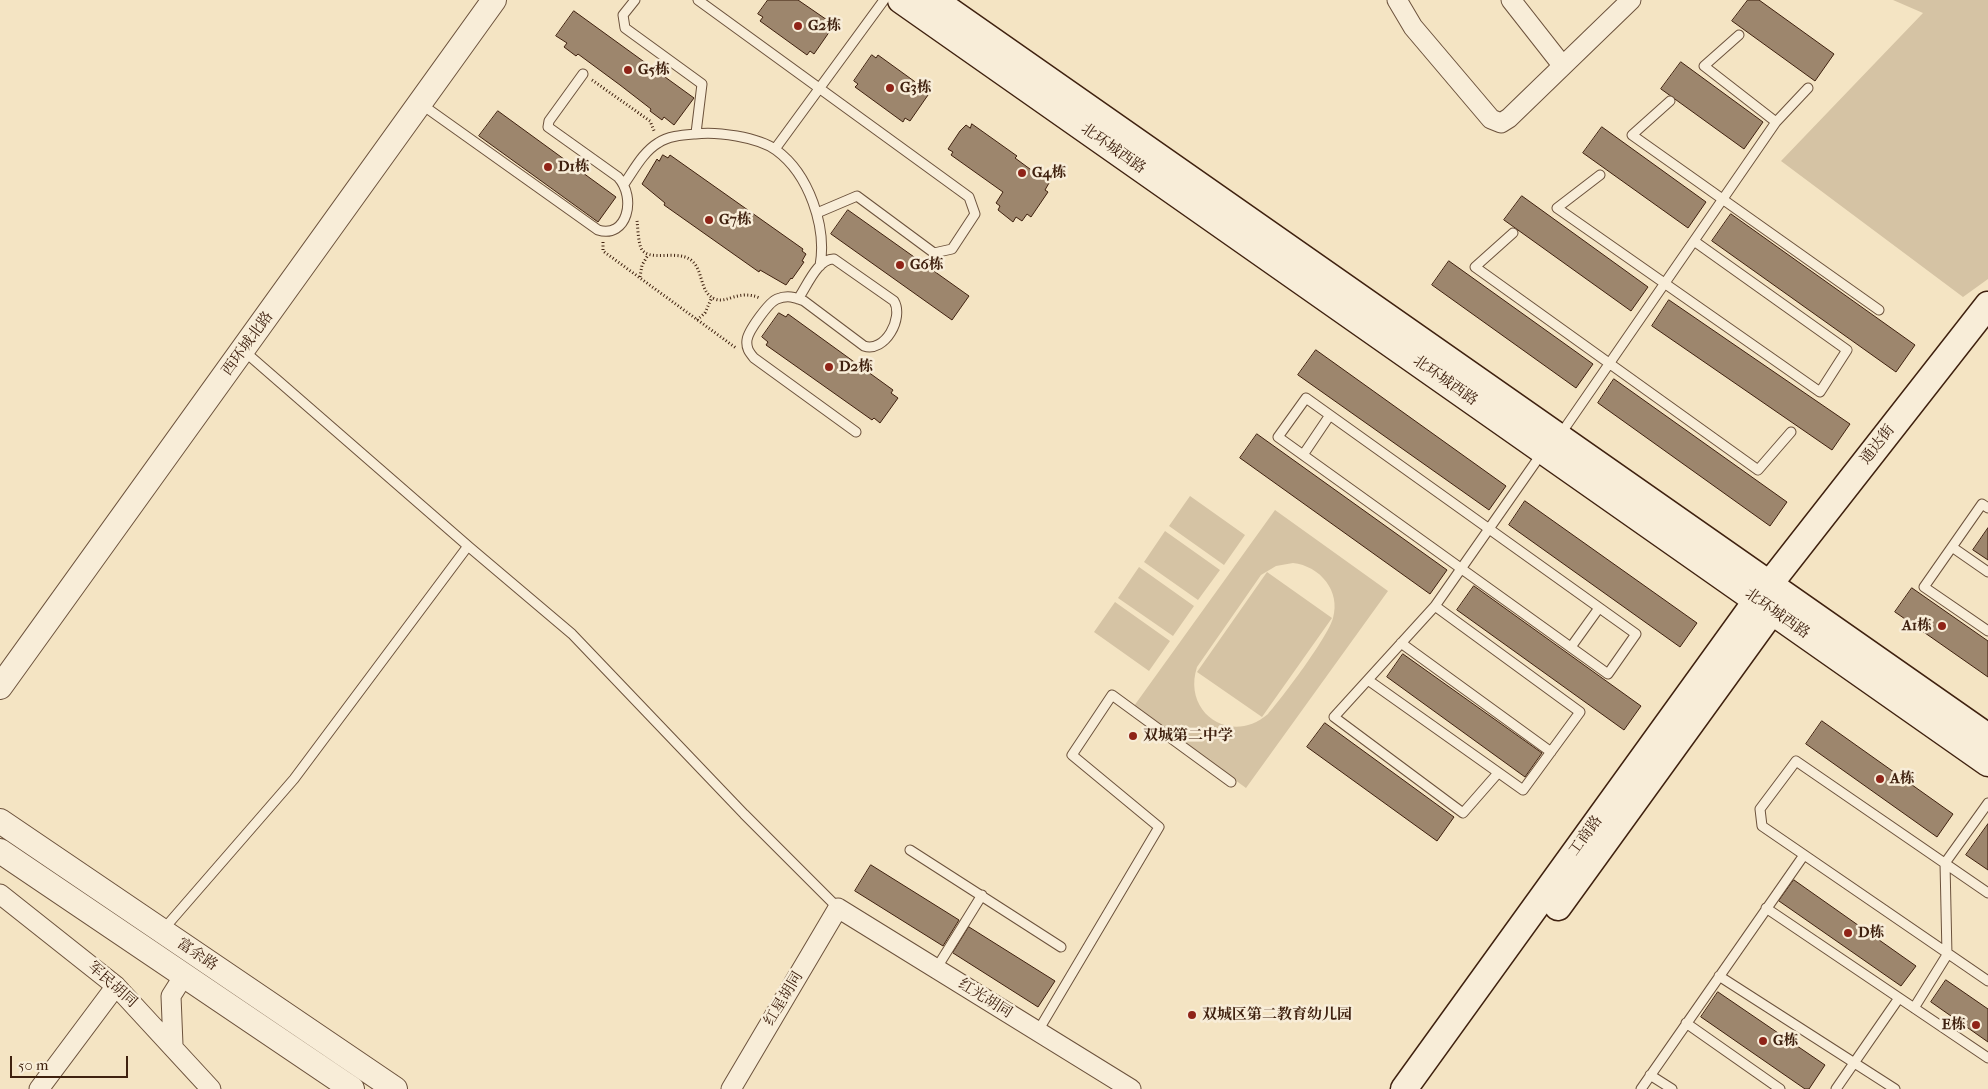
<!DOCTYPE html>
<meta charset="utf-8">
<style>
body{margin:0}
#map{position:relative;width:1988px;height:1089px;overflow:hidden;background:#f4e4c3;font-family:"IM FELL French Canon",serif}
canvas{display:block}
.scale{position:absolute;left:10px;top:1056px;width:118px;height:22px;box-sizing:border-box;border:2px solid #3f210f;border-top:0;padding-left:6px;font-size:15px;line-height:18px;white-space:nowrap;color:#3f210f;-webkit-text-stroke:4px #f8edd8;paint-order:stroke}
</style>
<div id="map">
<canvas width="1988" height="1089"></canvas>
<div class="scale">50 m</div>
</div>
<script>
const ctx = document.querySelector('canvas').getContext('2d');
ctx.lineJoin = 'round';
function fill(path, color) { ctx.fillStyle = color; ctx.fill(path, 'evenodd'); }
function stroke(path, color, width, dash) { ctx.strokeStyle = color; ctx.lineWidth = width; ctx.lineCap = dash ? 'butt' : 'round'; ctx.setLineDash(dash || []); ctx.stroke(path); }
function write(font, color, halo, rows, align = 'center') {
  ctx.font = font + ' "IM FELL French Canon","Noto Serif SC",serif'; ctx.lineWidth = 5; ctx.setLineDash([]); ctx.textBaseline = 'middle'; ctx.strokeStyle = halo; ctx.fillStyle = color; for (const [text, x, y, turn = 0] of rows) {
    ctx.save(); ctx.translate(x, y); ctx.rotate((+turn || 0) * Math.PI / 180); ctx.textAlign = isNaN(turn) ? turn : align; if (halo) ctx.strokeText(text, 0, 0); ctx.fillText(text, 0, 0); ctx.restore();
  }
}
fill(new Path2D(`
 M1893 0H1988V279L1963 297 1781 161 1923 13Z
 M1190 496 1245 535 1224 565 1169 526Z
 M1275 510 1388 591 1246 788 1134 706ZM1293 563C1320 566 1341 591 1333 618 1328 637 1282 698 1268 714 1231 746 1182 713 1197 667L1261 575 1276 566Z
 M1165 531 1220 570 1198 600 1144 562Z
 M1139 567 1194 606 1173 636 1118 598Z
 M1267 572 1332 618 1262 717 1197 672Z
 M1115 602 1170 641 1149 671 1094 632Z`), '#d5c3a4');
const building = new Path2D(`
 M768 0H798L830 22 828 25 832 28 814 54 810 51 807 55 760 21 763 17 758 14Z
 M1748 0H1759L1834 54 1815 81 1732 21Z
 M574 11 694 98 674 125 664 117 662 120 650 111 651 109 620 85 578 54 576 56 564 47 567 43 556 36Z
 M872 55 876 58 878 55 925 89 923 91 928 95 910 121 905 118 903 122 855 87 858 84 854 81Z
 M1681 62 1763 122 1744 149 1661 89Z
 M498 111 616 197 598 222 479 136Z
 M972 124 1017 156 1015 158 1049 183 1045 190 1048 192 1031 217 1027 214 1022 221 1016 217 1013 222 998 210 1000 206 996 203 1003 192 951 155 953 152 948 149 960 131 966 125 970 128Z
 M1602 127 1706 202 1688 228 1583 153Z
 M663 155 668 158 670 155 803 249 802 251 806 254 802 261 804 262 792 279 791 278 786 285 760 270 759 272 664 205 665 203 642 184 657 159 659 161Z
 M1522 196 1648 287 1631 311 1504 220Z
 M848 210 969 296 952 320 831 234Z
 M1731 214 1915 345 1896 372 1712 241Z
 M1449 261 1593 364 1576 388 1432 285Z
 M1669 300 1850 424 1832 450 1652 326Z
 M779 313 786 317 788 314 893 390 891 393 898 398 880 423 874 418 872 420 766 345 768 342 762 337Z
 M1316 350 1506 486 1489 510 1298 375Z
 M1614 379 1787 502 1770 526 1598 403Z
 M1257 434 1447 570 1430 594 1240 458Z
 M1525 501 1697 623 1680 647 1509 525Z
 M1988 528V560L1973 550Z
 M1474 586 1641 706 1624 730 1457 610Z
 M1912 588 1988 641V677L1895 612Z
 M1403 654 1542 753 1525 777 1387 677Z
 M1822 721 1953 814 1937 837 1806 744Z
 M1325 723 1454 817 1437 841 1307 747Z
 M1988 824V870L1966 855Z
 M871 865 959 920 943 946 855 891Z
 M1794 880 1916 966 1901 986 1779 901Z
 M969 927 1055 981 1038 1007 953 953Z
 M1946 980 1988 1009V1042L1931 1002Z
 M1718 992 1825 1065 1809 1089H1805L1701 1017Z`);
fill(building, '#9d866d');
stroke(building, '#3f210f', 1);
const service = new Path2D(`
 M635 0 623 15 625 28 702 84 696 133
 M698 0 969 197 975 214 952 249 934 253 857 196 817 213
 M1739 35 1704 66 1776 122
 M1670 101 1632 135 1879 310
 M421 104 598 230C627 239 637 198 618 177L548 127 549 121 583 74
 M775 149 884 0
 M1600 175 1557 208 1820 392 1847 350 1694 241
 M624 184C634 170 643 152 658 143 668 136 683 135 695 134 716 131 758 137 776 150 809 174 827 227 820 266
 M1513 233 1475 267 1758 470 1791 432
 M798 299C807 286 818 258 834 259L894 301C904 318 885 353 864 346L804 301C795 297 787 295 777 299 769 302 748 331 747 340 746 348 749 352 754 358L856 432
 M244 351 468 546
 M1306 398 1636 634 1608 674 1278 437Z
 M1560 435 1776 122 1808 88
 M1303 455 1330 415
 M1988 508 1982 504 1924 587 1988 631
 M1952 547 1988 572
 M1401 643 1551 752
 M1571 647 1599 608
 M1368 680 1523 790 1580 712 1435 606
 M1498 773 1463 813 1334 717 1435 606 1542 453
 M910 850 1061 947
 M1988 893 1796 761 1760 809 1762 826 1988 981
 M1766 908 1988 1058
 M162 931 294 779 468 546 572 634 744 814 838 908
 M936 969 982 895
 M1719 976 1895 1089
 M1914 1008 1947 955 1945 863 1988 803
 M1686 1023 1780 1089
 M1038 1031 1159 827 1072 755 1112 695 1231 782
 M1650 1075 1672 1089
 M1641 1089 1804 855
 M1836 1089 1899 998`);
const minor = new Path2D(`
 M1397 0 1413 27 1491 119 1501 123 1509 118 1631 0
 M1511 0 1562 65
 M0 894 116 986 211 1089
 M173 1045 171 996 183 977
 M39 1089 116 986
 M731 1089 838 908 1131 1089`);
const tertiary = new Path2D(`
 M0 687 494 0
 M0 821 395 1089
 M0 851 352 1089`);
const secondary = new Path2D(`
 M901 0 1988 763
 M934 0 1988 737
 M1558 907 1783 596
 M1404 1089 1757 600 1988 305`);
stroke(service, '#6c523c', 11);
stroke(minor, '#6c523c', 21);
stroke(tertiary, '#6c523c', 26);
stroke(secondary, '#3f210f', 29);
stroke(new Path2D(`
 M592 80 650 121 655 133
 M637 221C638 229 638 240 641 248 648 263 676 249 691 260 704 270 699 293 715 299 727 304 738 289 760 298
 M603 242V251L736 348
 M640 277 642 265 648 255
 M697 320 705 313 712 297`), '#3f210f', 3, [1, 2.5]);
stroke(service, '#f8edd8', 9);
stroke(minor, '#f8edd8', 19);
stroke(tertiary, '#f8edd8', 24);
stroke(secondary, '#f8edd8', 26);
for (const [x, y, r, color] of [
 [798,26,5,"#8f2418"],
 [628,70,5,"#8f2418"],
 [890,88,5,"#8f2418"],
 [548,167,5,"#8f2418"],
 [1022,173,5,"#8f2418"],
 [709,220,5,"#8f2418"],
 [900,265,5,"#8f2418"],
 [829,367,5,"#8f2418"],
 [1942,626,5,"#8f2418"],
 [1133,736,5,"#8f2418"],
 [1880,779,5,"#8f2418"],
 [1848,933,5,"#8f2418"],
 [1192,1015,5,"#8f2418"],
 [1976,1025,5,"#8f2418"],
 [1763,1041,5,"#8f2418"]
]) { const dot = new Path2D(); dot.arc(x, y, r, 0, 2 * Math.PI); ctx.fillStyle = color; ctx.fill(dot); stroke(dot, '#f8edd8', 2); }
write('bold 15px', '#3f210f', '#f8edd8', [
 ["G2栋",808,26],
 ["G5栋",638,70],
 ["G3栋",900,88],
 ["D1栋",558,167],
 ["G4栋",1032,173],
 ["G7栋",719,220],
 ["G6栋",910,265],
 ["D2栋",839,367],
 ["A1栋",1932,626,"right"],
 ["双城第二中学",1143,736],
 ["A栋",1890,779],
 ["D栋",1858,933],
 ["双城区第二教育幼儿园",1202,1015],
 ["E栋",1966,1025,"right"],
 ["G栋",1773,1041]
], 'left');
write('15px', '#3f210f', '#f8edd8', [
 ["北环城西路",1113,149,35],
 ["西环城北路",248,344,-54],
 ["北环城西路",1445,381,35],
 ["通达街",1878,445,-52],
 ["北环城西路",1777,614,35],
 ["工商路",1586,836,-54],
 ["富余路",197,955,34],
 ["军民胡同",112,985,42],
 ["红星胡同",784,999,-59],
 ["红光胡同",985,999,32]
]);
</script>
